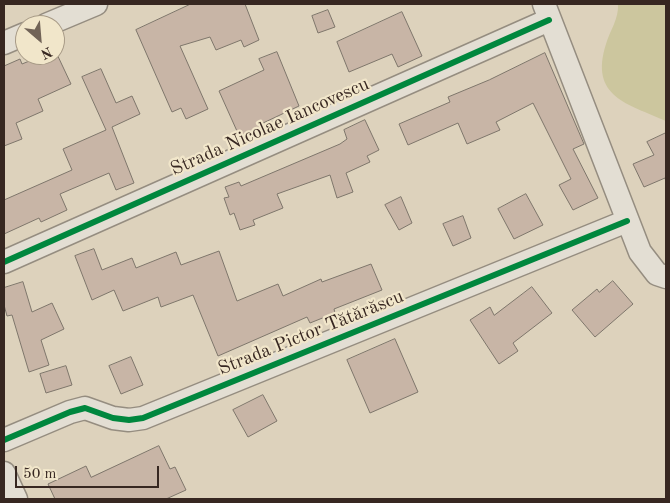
<!DOCTYPE html>
<meta charset="utf-8">
<style>
body{margin:0}
#map{position:relative;width:670px;height:503px;overflow:hidden;background:#ddd2bc;font-family:"Old Standard TT",serif}
canvas{display:block}
.frame{position:absolute;inset:0;border:5px solid #372721;pointer-events:none}
.north{position:absolute;left:15px;top:15px;width:50px;height:50px;box-sizing:border-box;background:#f1e6ca;border:1px solid #a79a86;border-radius:50%;rotate:153deg;font-size:14px;font-weight:700;line-height:20px;text-align:center;color:#372721}
.north::after{content:'';display:block;margin:auto;width:18px;height:22px;background:#716357;clip-path:polygon(50% 0,100% 100%,50% 72%,0 100%)}
.scale{position:absolute;left:15px;top:466px;width:144px;height:22px;box-sizing:border-box;border:2px solid #372721;border-top:0;padding-left:6px;font-size:15px;line-height:18px;white-space:nowrap;color:#372721;-webkit-text-stroke:4px #f1e6ca;paint-order:stroke}
</style>
<div id="map">
<canvas width="670" height="503"></canvas>
<div class="frame"></div>
<div class="north">N</div>
<div class="scale">50 m</div>
</div>
<script>
const ctx = document.querySelector('canvas').getContext('2d');
ctx.lineJoin = 'round';
function fill(path, color) { ctx.fillStyle = color; ctx.fill(path, 'evenodd'); }
function stroke(path, color, width, dash) { ctx.strokeStyle = color; ctx.lineWidth = width; ctx.lineCap = dash ? 'butt' : 'round'; ctx.setLineDash(dash || []); ctx.stroke(path); }
function write(font, color, halo, rows, align = 'center') {
  ctx.font = font + ' "Old Standard TT",serif'; ctx.lineWidth = 4.5; ctx.setLineDash([]); ctx.textBaseline = 'middle'; ctx.strokeStyle = halo; ctx.fillStyle = color; for (const [text, x, y, turn = 0] of rows) {
    ctx.save(); ctx.translate(x, y); ctx.rotate((+turn || 0) * Math.PI / 180); ctx.textAlign = isNaN(turn) ? turn : align; if (halo) ctx.strokeText(text, 0, 0); ctx.fillText(text, 0, 0); ctx.restore();
  }
}
fill(new Path2D(`
 M618 4H666V121C628 104 589 97 606 44 610 30 619 19 618 4Z`), '#ccc69e');
const building = new Path2D(`
 M191 4H245L259 40 244 47 241 40 216 50 210 37 180 46 208 109 186 119 181 108 172 112 136 30Z
 M328 10 335 27 318 33 312 16Z
 M402 12 422 56 398 67 392 54 349 72 337 42Z
 M55 50 71 84 38 99 43 111 16 123 22 139 4 146V66L20 59 22 64 44 55H55Z
 M277 52 299 106 261 124 264 130 241 140 219 91 264 70 259 59Z
 M545 53 584 144 573 149 598 198 573 210 559 185 571 179 533 103 496 122 500 130 467 144 458 123 408 145 399 124 450 102 448 97 489 80Z
 M101 69 116 103 132 96 140 114 112 127 134 183 116 190 109 173 60 194 67 210 41 222 39 218 4 234V200L72 170 63 149 106 130 82 77Z
 M365 120 379 150 367 156 370 162 346 173 353 192 337 198 330 175 277 194 283 208 253 220 255 225 240 230 234 213 230 215 224 198 229 197 225 187 239 182 241 186 340 144 347 139 344 130Z
 M666 133V182L665 178 644 187 633 164 654 155 647 142Z
 M526 194 543 225 514 239 498 209Z
 M401 197 412 223 399 230 385 205Z
 M463 216 471 238 453 246 443 224Z
 M94 249 102 270 132 258 136 268 176 252 181 265 219 251 237 301 278 284 283 296 321 279 322 282 371 264 382 290 334 309 335 313 310 323 307 317 218 356 193 295 161 307 158 297 123 311 114 290 92 300 75 256Z
 M613 281 633 304 595 337 572 310 597 289 599 292Z
 M23 282 32 312 52 303 64 329 41 340 49 365 29 372 12 315 7 316 4 305V288Z
 M532 287 552 313 513 343 518 351 499 364 470 320 490 307 494 315Z
 M395 339 418 392 370 413 347 360Z
 M131 357 143 385 121 394 109 366Z
 M66 366 72 385 46 393 40 374Z
 M263 395 277 421 248 437 233 410Z
 M159 446 170 469 175 467 186 490 166 499H55L48 484 86 466 91 477Z`);
fill(building, '#c8b5a6');
stroke(building, '#7e766b', 1);
const street = new Path2D(`
 M544 4 640 252 657 274 666 277
 M46 25 96 4
 M4 43 25 34
 M4 262 549 20
 M4 440 70 412 85 408 113 418 129 420 143 418 627 221
 M4 473 16 499`);
stroke(street, '#958d80', 25);
stroke(street, '#e3ded3', 22);
stroke(new Path2D(`
 M4 262 549 20
 M4 440 70 412 85 408 113 418 129 420 143 418 627 221`), '#00873e', 6);
write('19px', '#372721', '#f1e6ca', [
 ["Strada Nicolae Iancovescu",270,127,-24],
 ["Strada Pictor Tătărăscu",311,333,-22]
]);
</script>
